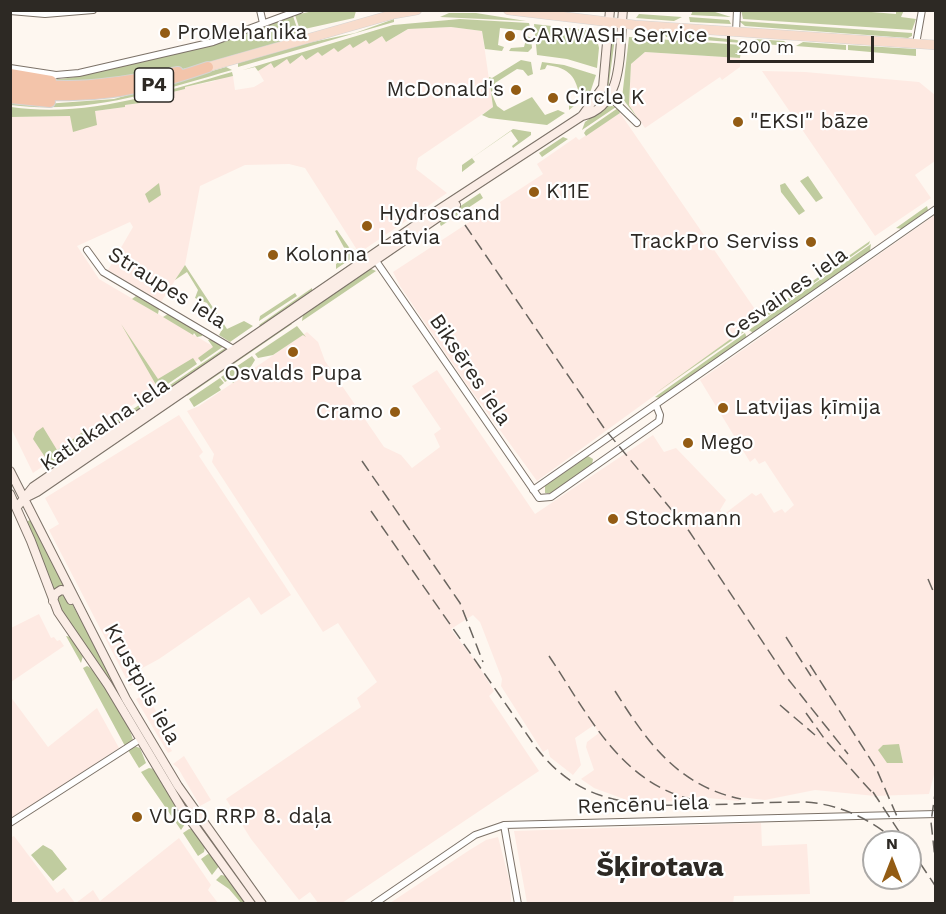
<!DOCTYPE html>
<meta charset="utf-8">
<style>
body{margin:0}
#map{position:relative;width:946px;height:914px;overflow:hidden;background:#fef7f0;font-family:"Work Sans",sans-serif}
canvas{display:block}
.frame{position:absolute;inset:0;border:12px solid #2d2924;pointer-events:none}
.north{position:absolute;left:862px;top:830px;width:60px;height:60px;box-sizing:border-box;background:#fff;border:2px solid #aba9a7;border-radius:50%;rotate:0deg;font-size:16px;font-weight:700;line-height:24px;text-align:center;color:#2d2924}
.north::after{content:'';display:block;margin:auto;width:21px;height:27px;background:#935c14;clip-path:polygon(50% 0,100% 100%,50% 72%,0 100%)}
.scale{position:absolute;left:727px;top:36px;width:147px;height:27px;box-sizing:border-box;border:3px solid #2d2924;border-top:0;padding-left:8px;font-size:18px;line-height:21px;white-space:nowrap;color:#2d2924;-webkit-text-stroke:4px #fff;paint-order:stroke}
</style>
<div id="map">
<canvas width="946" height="914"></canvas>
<div class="frame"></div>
<div class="north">N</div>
<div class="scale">200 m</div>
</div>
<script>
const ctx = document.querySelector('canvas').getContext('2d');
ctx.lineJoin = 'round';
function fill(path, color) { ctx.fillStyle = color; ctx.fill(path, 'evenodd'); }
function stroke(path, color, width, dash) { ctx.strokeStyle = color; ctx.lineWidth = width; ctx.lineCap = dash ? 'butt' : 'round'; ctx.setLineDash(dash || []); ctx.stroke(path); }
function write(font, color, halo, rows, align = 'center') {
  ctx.font = font + ' "Work Sans",sans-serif'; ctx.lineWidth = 4.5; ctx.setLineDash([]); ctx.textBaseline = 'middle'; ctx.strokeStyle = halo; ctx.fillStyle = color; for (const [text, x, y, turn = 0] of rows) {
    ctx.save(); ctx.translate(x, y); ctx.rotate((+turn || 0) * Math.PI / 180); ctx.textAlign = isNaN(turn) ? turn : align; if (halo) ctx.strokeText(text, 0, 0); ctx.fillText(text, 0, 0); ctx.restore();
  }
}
fill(new Path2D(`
 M451 27 482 31 493 107 418 158 416 169 447 193 359 253 305 168 289 164 245 165 200 186 185 265 161 302 108 270 133 227 130 222 77 246 99 279 216 348 33 473 11 428 10 117 71 116 74 132 95 111 125 107V105L140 103V100L185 89V87L215 81V78L233 76 235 90 254 87 264 81 258 71 271 63 274 67 287 59 290 63 303 55 306 60 319 51 322 56 334 47 382 36 386 42 408 29Z
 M645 52 740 58V67L722 80 720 77 645 128 629 105 631 64Z
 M762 71 805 72 919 82 935 95V161L915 175 931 198 875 236Z
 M620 113 761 318 537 481 465 382 400 286 393 272 543 174 537 164 576 137 579 140Z
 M935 215 936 767 929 794 875 796 815 790 765 800 740 797 739 801 688 796 686 801 632 802 594 788 581 779 594 770 586 747 587 742 599 733 594 725 575 738 581 765 573 775 550 757 548 749 543 752 501 686 502 679 480 622 473 615 451 629 478 665 494 691 489 696 539 771 342 903H318L310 892 299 900 251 839 226 799 361 707 357 698 377 682 338 623 323 632 212 462 214 454 187 411 199 406 307 332 318 342 325 361 384 447 401 455 412 468 440 447 434 434 441 429 412 386 437 370 535 514 653 435 664 452 676 448 726 500 720 510 723 515 752 493 756 496 761 493 774 513 782 509 785 513 794 505 765 461 759 464 755 458 750 462 700 380Z
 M179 415 203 452 199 456 291 595 261 615 249 597 159 659 135 672 139 681 130 686 49 530 59 524 45 498Z
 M39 614 51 638 54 637 57 641 60 640 64 646 11 682V628Z
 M146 694 173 740 167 743 172 751 168 753 136 699Z
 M10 696 48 747 97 708 119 748 11 820Z
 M184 756 211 800 200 806 178 768 173 764Z
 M761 823 762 846 807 844 810 894 734 896 733 904 527 903 514 831Z
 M14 836 57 893 64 888 75 903H11L10 838Z
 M498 837 510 883 511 903H390L468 851 486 840Z
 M179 838 211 885 208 890 218 903H76L93 890 100 901Z`), '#feeae3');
fill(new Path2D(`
 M318 10H356V11L354 18 300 30 295 15Z
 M693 10 712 11 731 17 691 15Z
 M741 10H847L896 14V11L904 10 901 17 916 19 912 30 743 19Z
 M449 13H476L526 21 440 17Z
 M639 14 682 17 674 21 636 18Z
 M293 16 299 34C241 61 129 84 65 81 52 81 38 76 25 73L61 79 75 77 189 51Z
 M689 17 729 20 731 24 690 22Z
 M394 19V22L238 67V63L303 44 355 33Z
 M460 19 529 23 530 27 527 31 500 28 498 45 504 47 502 51 485 49 482 31 451 27 408 29 386 42 382 36 369 44 366 40 353 48 350 44 338 52 334 48 322 56 318 52 306 60 302 55 290 64 287 59 274 68 271 63 258 71 255 67 243 70 393 25Z
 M739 21 912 33V36L908 38 745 26Z
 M534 24 595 31 599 48 597 68 567 59 537 55Z
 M664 32 737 40 742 43 666 37Z
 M527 36 531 38 532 48 528 52 509 51 511 48 524 47Z
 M611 37 615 38 608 90 592 110 589 109 606 89Z
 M629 37 742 45 740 58 645 52 631 64 629 105 639 120 622 98Z
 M754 39 784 41 790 46 750 43Z
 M803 42 846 45V50L796 46Z
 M848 45 916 49V56L848 50Z
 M521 60 531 62 533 74 528 76 523 70 517 69 495 83 496 87 491 92 497 106 504 111 532 97 545 115 558 110 565 113 547 125 489 118 482 115 493 107 489 77 492 78Z
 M542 62 564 65 596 75 590 93 569 110V101L572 103 580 98C576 77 570 68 547 65L545 69 540 70Z
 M226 67 232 70C158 91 88 115 11 105L10 101 45 104 114 99Z
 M232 72 233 76 185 87V89L140 100V103L125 105V107L95 111 97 125 73 132 70 116 11 117V107C88 118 159 93 232 72Z
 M608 105 616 107 582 130 585 122Z
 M618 108 620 113 586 136 584 133 586 130Z
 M513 129 531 132V135L513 148 512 146 518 141 511 131 472 158 475 162 462 172V165Z
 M563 137 568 139 542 157 539 153Z
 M808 176 823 198 816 202 800 181Z
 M159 183 161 195 149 203 145 194Z
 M785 183 805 211 799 215 781 192 780 185Z
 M480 193 483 198 441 226 440 224 441 219Z
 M927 206 928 210 902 229 896 228Z
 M337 230 355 256 336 269V264L348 255 335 231Z
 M870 241 869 244 769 315 767 313Z
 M871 244 870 251 753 333 749 330Z
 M185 265 227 329 244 321 253 326 230 342 219 335 223 328 207 303 195 298 198 290 187 272 175 280Z
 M369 268 376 271 302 321 303 314Z
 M312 288V292L261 327 259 325Z
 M295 293 297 296 259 321 260 316Z
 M136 296 159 309 158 314 132 299Z
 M168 314 202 333V336L197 337 194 333 193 335 163 317Z
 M290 323 292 324 187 396 188 392Z
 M121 324 158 379 193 358 197 364 159 390Z
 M297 326 306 337 303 335 273 355 258 358 255 354Z
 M743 330 744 332 653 395Z
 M745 333 747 338 661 398 655 397Z
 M211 339 224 346 201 362 198 358 213 347 208 340Z
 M225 348V352L169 391H161Z
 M252 356 255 360 247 373 233 383 230 379 225 382 221 377Z
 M220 378 224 383 219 387 221 390 194 407 189 399Z
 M139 405 140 409 97 440 93 437Z
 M43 427 57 450 68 443 78 449 48 469 44 463 47 460 33 439 36 432Z
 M84 431 87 443 79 449 69 442Z
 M588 456 593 459 592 465 551 493H545V486Z
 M32 519 67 589 58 587 53 592 26 522Z
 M61 593 67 595 157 755 69 625 55 598Z
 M66 636 71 637 83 656 81 663Z
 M87 666C98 670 132 728 133 740L125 746 83 668Z
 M899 744 903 763H887L878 750 883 745Z
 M134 746 140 748 146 763 139 768 128 750Z
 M159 760 259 903H254L175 794Z
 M149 768 154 769 187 821 181 830 141 772Z
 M189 829H192L205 847 204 852 198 856 183 833Z
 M43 845 52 850 67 869 53 881 31 855Z
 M208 854 212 855 219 866 212 875 201 859Z
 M221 875 227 876 247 903H241L229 889 216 880Z`), '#c0cc9f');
const street = new Path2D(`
 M260 10 263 23
 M10 11 45 14 93 10
 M736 32 737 10
 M916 44 922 10
 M10 68 56 75 79 73 213 42 300 10
 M611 98 637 123
 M87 250 103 272 235 350
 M374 258 539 498 551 497 659 421 660 415 656 405
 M533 490 936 209
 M10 823 139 740
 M504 825 518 904
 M374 904 475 835 504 825 936 814`);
const secondary = new Path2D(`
 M582 116C626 107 619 45 623 10
 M10 471 126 699 178 786 262 904
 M10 494 31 541 58 612 108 685 181 807 251 904
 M25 498 37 492 456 205
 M17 507 33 487 429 216 582 116 603 87 610 10
 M53 601 55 594 61 590 66 591 71 600`);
const primary = new Path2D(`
 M508 10 635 25 936 45
 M208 67 394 14 417 10`);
const highway = new Path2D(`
 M10 74 51 81
 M10 81C75 92 115 83 178 72
 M10 90C85 103 138 91 208 67
 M10 98 50 102`);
stroke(street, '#7c7268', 8);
stroke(secondary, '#7c7268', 10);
stroke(primary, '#d5d4d3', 10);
stroke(highway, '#d5d4d3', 12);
stroke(street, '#fff', 6);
stroke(secondary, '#fbede6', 8);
stroke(primary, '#f8dccc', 9);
stroke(highway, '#f3c4aa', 10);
stroke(new Path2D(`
 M465 225 604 428 689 531 784 674 848 754
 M362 461 460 603 483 662
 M371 511 535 746C580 806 635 806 704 805 737 804 771 802 805 802 839 804 871 819 897 842
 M928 579 936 598
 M786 637 811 676
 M549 656C588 714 620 783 694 800
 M810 665 876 768 899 821
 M615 691C647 742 678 786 741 799
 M780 705 815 735
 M806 713 826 741 877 798
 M936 787 931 822 936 867
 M873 792 906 842
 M910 848 936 887`), '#6a655f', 1.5, [12, 6]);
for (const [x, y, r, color] of [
 [165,33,6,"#935c14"],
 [510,36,6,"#935c14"],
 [516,90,6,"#935c14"],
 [553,98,6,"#935c14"],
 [738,122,6,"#935c14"],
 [534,192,6,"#935c14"],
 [367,226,6,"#935c14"],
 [811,242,6,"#935c14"],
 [273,255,6,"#935c14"],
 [293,352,6,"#935c14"],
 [723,408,6,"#935c14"],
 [395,412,6,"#935c14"],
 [688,443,6,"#935c14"],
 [613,519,6,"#935c14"],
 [137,817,6,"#935c14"]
]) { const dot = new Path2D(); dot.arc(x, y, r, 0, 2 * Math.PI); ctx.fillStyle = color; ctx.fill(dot); stroke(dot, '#fff', 2); }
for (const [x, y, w] of [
 [154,85,39]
]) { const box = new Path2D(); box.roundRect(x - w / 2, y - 17, w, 34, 4.5); ctx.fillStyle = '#fff'; ctx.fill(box); stroke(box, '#2d2924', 1.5); }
write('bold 20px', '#2d2924', null, [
 ["P4",154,85]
]);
write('21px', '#2d2924', '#fff', [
 ["ProMehanika",177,33],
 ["CARWASH Service",522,36],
 ["McDonald's",504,90,"right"],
 ["Circle K",565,98],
 ["\"EKSI\" bāze",750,122],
 ["K11E",546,192],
 ["Hydroscand",379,214],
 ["Latvia",379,238],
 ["TrackPro Serviss",799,242,"right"],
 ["Kolonna",285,255],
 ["Osvalds Pupa",293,374,"center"],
 ["Latvijas ķīmija",735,408],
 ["Cramo",383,412,"right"],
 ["Mego",700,443],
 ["Stockmann",625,519],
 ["VUGD RRP 8. daļa",149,817]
], 'left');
write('21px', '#2d2924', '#fff', [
 ["Straupes iela",167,288,32],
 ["Cesvaines iela",786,294,-35],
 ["Biksēres iela",470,370,56],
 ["Katlakalna iela",105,425,-34],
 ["Krustpils iela",142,684,61],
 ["Rencēnu iela",643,805,-2]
]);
write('bold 27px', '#2d2924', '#fff', [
 ["Šķirotava",660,868]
]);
</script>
